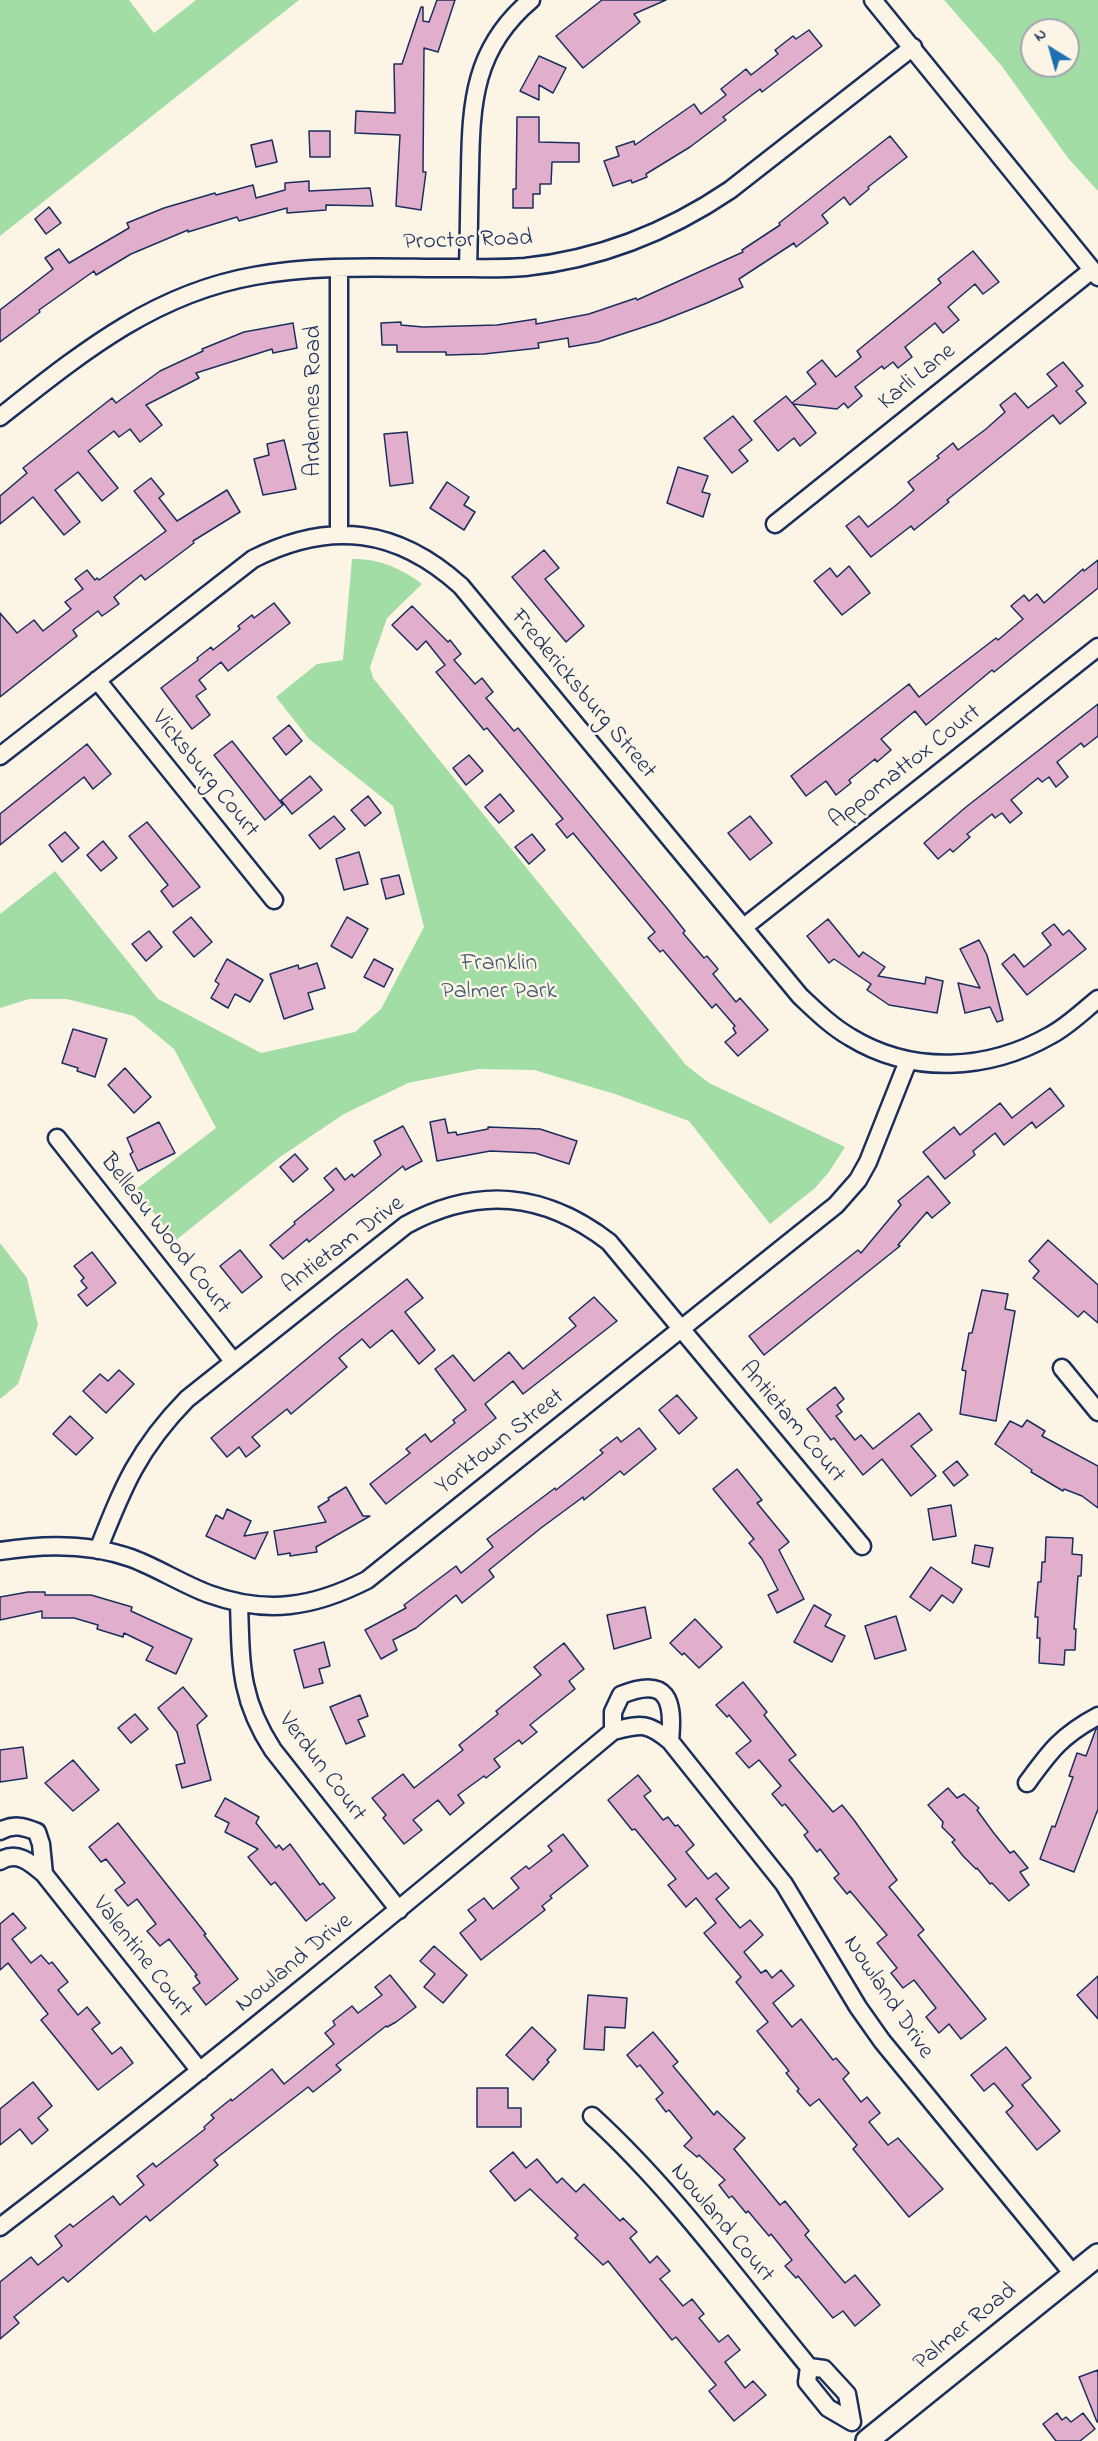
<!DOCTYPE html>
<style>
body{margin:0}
#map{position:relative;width:1098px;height:2441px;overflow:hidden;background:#fcf5e5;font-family:"Indie Flower",sans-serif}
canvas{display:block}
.north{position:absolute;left:1020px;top:18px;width:60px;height:60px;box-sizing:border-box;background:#fcf5e5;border:2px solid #a2a6af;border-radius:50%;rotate:323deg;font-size:16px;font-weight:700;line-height:24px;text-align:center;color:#1b2f5e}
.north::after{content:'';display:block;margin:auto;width:21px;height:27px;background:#1f6fb2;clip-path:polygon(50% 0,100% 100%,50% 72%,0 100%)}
</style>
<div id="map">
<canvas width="1098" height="2441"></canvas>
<div class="north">N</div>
</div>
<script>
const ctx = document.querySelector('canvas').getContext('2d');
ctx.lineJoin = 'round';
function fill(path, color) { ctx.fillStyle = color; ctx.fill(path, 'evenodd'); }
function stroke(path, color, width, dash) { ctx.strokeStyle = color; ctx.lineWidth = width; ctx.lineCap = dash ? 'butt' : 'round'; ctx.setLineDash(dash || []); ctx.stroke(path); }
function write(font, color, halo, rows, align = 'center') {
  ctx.font = font + ' "Indie Flower",sans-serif'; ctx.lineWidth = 5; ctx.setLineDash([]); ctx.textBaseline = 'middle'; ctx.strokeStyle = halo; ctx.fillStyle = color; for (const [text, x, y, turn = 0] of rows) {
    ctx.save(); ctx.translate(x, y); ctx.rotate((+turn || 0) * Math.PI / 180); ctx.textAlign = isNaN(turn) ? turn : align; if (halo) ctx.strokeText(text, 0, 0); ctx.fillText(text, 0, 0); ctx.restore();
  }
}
fill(new Path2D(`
 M0 0H129L154 33 196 0H299L0 236Z
 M944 0H1098V191L1068 158 1001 65ZM1032 30H1068V66H1032Z
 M352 559C378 558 401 568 422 584L387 618 370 667 373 678 686 1065 709 1083 845 1147 829 1172 815 1188 770 1224 689 1121 615 1094 534 1070 478 1069 408 1083 344 1114 280 1157 176 1240 135 1190 216 1128 174 1049 134 1016 67 999H29L0 1008V914L55 871 158 999 261 1053 355 1032 381 1009 424 927 393 806 309 739 276 697 317 664 343 660Z
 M0 1243 27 1278 38 1325 18 1384 0 1399Z`), '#a1dda5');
const building = new Path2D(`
 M437 0H455L438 52 424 48 423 172H426L421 210 396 206 400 135 355 133 356 111 395 113 394 64H402L421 7H423V21L429 22Z
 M602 0H666L634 14 640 22 583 68 556 36Z
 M809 30 822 46 762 92 760 89 723 117 726 120 690 147 646 174 647 177 632 183 631 180 613 186 604 161 619 156 616 147 634 141 635 145 694 104 701 114 726 95 721 89 746 69 751 75 778 54 775 50 793 36 796 39Z
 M539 56 566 68 553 93 539 85V100L520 91Z
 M517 117H539V142L579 143V162H552L551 184H540V194H533V208H513V189H516Z
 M309 131H330V157H310Z
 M890 136 907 157 868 187 869 189 850 205 844 197 822 215 828 223 796 247 794 243 739 279 743 287 707 303 659 322 598 342 569 347 568 338 538 343 539 348 484 354 446 355V352H397V345H382L381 323 401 322V325L423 327 497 325 536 319V324L589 314 636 298 637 300 743 252 742 250 780 225 779 223Z
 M272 140 277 162 256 167 251 145Z
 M309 181V191L370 188 373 206 326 205V210L287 213V208L239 221 237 217 188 232V230L131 254 96 275 94 271 39 310 40 312 0 342V310L53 269 45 258 59 249 69 263 129 228 127 223 164 208 215 193 216 195 253 185 256 198 285 190V183Z
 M49 207 61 223 46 234 35 219Z
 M973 251 999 282 983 294 975 284 948 307 959 320 943 333 935 323 905 347 912 357 898 368 893 362 884 369 882 366 855 387 862 396 848 408 844 403 837 409 793 404 816 433 800 446 794 438 778 451 754 421 786 396 792 403 816 384 807 372 822 360 836 377 861 357 857 351 941 283 938 279Z
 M293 323 297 348 273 353 272 349 196 373 199 378 146 405 162 425 140 442 130 429 119 437 114 431 88 451 118 488 102 501 78 472 55 490 80 522 64 535 33 497 0 524V496L27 473 23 468 112 398 116 403 160 371 203 351 202 349 244 332Z
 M1063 362 1083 386 1076 391 1086 403 1060 424 1053 415 947 500 949 502 914 530 911 526 871 557 846 526 859 516 868 527 895 506 914 490 908 482 939 458 937 456 953 443 958 450 986 429 1005 412 1000 405 1015 393 1028 408 1057 386 1047 374Z
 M733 416 752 440 739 450 748 461 732 473 704 438Z
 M407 432 413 483 390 486 384 434Z
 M284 440 296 489 263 495 254 459 269 455 267 444Z
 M678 467 708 476 702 492 710 494 703 517 667 503Z
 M151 478 164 494 159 498 177 521 227 490 240 512 193 541 194 543 145 580 141 575 114 597 119 604 102 616 98 611 73 630 77 636 0 697V613L17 633 34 620 43 631 71 609 65 602 83 589 75 579 87 570 95 580 97 578 99 580 166 531 134 491Z
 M447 482 469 497 464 505 475 512 464 530 430 508Z
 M544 550 559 568 545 579 584 626 566 642 512 577Z
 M1098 560V588L994 672 992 670 926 725 915 711 881 739 891 750 877 762 875 759 849 780 851 783 836 795 826 781 806 796 791 776 909 684 919 697 996 638 998 640 1023 619 1011 606 1024 595 1029 601 1037 594 1044 603 1083 569 1084 571Z
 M849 566 870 593 842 615 814 581 830 568 837 577Z
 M274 603 290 623 228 671 221 662 199 680 206 689 196 696 210 715 192 729 161 688 198 660 197 658 211 647 213 650 240 629 238 626 252 615 254 618Z
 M412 606 448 642 450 640 461 654 454 660 475 684 482 678 493 692 486 698 514 731 518 728 670 912 685 931 683 933 704 958 707 956 718 969 713 974 736 1002 740 998 768 1030 738 1056 725 1042 736 1033 733 1028 735 1026 716 1004 712 1008 663 950 660 952 648 938 655 932 573 833 567 838 556 824 563 819 487 728 484 730 436 672 445 665 426 641 417 650 392 625Z
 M1098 704V736L1084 747 1081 743 1057 762 1068 777 1056 787 1049 777 1042 782 1038 778 1011 800 1022 813 1010 823 1002 813 995 818 992 814 967 834 970 837 953 852 950 849 938 859 924 843 966 807Z
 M289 725 302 741 286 755 273 738Z
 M232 741 283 805 265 820 214 755Z
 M87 744 111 774 93 789 84 777 0 845V814Z
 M469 755 483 771 466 785 453 768Z
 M310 776 322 790 292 814 281 800Z
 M500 794 514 811 499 823 485 807Z
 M368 796 381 813 365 826 351 810Z
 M334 816 345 829 320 849 309 835Z
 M750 816 772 843 750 860 728 833Z
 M147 822 200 887 173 907 161 891 168 885 129 836Z
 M65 832 79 848 62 862 49 845Z
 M532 834 545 850 529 864 515 847Z
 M103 841 117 858 101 871 87 855Z
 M359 852 368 884 344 890 336 859Z
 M399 875 404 894 386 899 381 879Z
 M191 917 212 942 194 957 173 932Z
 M347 917 368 929 352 958 331 946Z
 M828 919 859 957 863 952 885 967 878 976 925 984 926 977 943 981 937 1013 889 1005 867 990 871 984 834 959 829 963 807 936Z
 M1054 924 1063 935 1069 930 1086 949 1027 995 1002 964 1014 954 1024 967 1051 945 1042 933Z
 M149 931 162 947 146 961 132 944Z
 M979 940 987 955 1003 1020 997 1022 990 1007 965 1013 958 983 980 988 960 949Z
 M227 959 263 980 250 1002 235 994 228 1008 211 998 219 984 215 981Z
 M374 959 393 969 384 987 364 977Z
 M317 963 325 988 308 993 313 1009 284 1019 270 974 298 965 299 969Z
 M73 1029 107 1039 95 1077 77 1071 78 1068 62 1063Z
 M125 1068 151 1097 134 1113 108 1085Z
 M1050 1088 1064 1106 1036 1128 1032 1122 1004 1145 995 1133 973 1151 975 1155 945 1179 923 1152 954 1127 960 1135 1000 1103 1012 1118Z
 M445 1119 448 1133 456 1132 457 1135 488 1129V1127L540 1129 577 1141 569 1164 535 1153 490 1151 437 1161 430 1122Z
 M159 1122 175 1153 138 1171 130 1154 133 1152 127 1138Z
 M403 1126 422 1161 405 1170 403 1166 309 1242 307 1239 283 1259 270 1245 295 1224 294 1222 334 1190 324 1178 336 1168 345 1180 352 1174 354 1177 381 1155 374 1141Z
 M295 1154 308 1169 293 1182 280 1167Z
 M928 1176 950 1203 932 1218 927 1212 898 1245 900 1246 764 1355 749 1336 858 1250 861 1253 901 1205 898 1201Z
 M1048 1240 1098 1285V1323L1084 1311 1078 1317 1033 1278 1039 1271 1029 1261Z
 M240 1250 262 1277 242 1293 220 1266Z
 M92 1252 116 1283 87 1306 78 1295 87 1288 81 1281 84 1278 74 1266Z
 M407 1279 423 1298 405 1312 435 1350 419 1364 392 1330 370 1348 362 1339 339 1358 347 1367 291 1414 287 1409 252 1437 260 1446 246 1457 239 1447 227 1457 211 1438 337 1334Z
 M982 1290 1008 1294 1005 1309 1015 1311 996 1421 960 1414 966 1371 962 1370 969 1333H972Z
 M594 1297 617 1321 523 1394 513 1381 485 1404 496 1418 386 1504 370 1484 410 1453 406 1449 425 1434 431 1442 455 1423 453 1420 466 1410 435 1369 453 1355 474 1381 509 1352 523 1369 576 1326 569 1318Z
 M119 1370 134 1384 106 1413 83 1391 100 1374 108 1381Z
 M835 1387 844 1399 837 1405 842 1412 836 1416 855 1440 861 1435 873 1449 919 1413 932 1430 911 1446 936 1476 911 1496 882 1459 863 1475 834 1438 831 1440 807 1409Z
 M677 1395 697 1418 679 1434 659 1410Z
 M70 1416 93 1438 76 1455 53 1434Z
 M1027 1420 1045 1431 1042 1436 1098 1466V1508L1082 1496 1064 1489 1063 1491 1031 1472 1032 1470 995 1444 1010 1421 1022 1427Z
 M639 1428 656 1449 624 1475 620 1471 584 1500 583 1497 541 1528 489 1570 494 1577 462 1603 456 1595 416 1628 393 1640 397 1650 381 1659 365 1630 406 1608 404 1605 456 1566 461 1573 493 1547 487 1539 555 1488 556 1490 603 1453 600 1450 617 1437 621 1442Z
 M957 1461 968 1475 954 1486 943 1472Z
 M737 1469 762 1500 757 1503 789 1542 779 1550 804 1599 777 1613 768 1595 778 1590 762 1559 749 1543 754 1539 713 1489Z
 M346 1487 363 1516H370L316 1547 317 1552 290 1556V1553L278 1555 274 1531 326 1522 318 1507 329 1500 328 1498Z
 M951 1505 956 1536 933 1540 928 1509Z
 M227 1509 251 1521 244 1536 268 1532 255 1559 206 1536 216 1515 223 1519Z
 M1046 1537 1073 1538 1072 1554 1082 1555 1081 1576H1078L1074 1629H1076L1075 1650H1065L1064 1665 1039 1663 1040 1638H1037L1038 1617H1035L1038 1582H1041L1042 1562H1045Z
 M975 1545 993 1548 989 1567 972 1563Z
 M931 1567 962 1589 953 1603 942 1595 930 1611 910 1597Z
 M28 1592H45V1595H91L132 1607 131 1611 192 1639 176 1674 146 1660 153 1647 124 1633 123 1637 97 1629 98 1625 74 1618H42V1611L0 1620V1597Z
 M814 1605 831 1615 825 1626 845 1636 832 1662 794 1642Z
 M645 1607 651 1638 614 1649 607 1615Z
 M896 1616 906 1650 875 1659 865 1626Z
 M695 1619 722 1647 699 1668 684 1653 682 1655 670 1643Z
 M324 1642 330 1666 319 1669 323 1683 304 1688 294 1650Z
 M564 1643 584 1669 569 1681 575 1689 530 1725 537 1732 522 1744 519 1740 494 1759 500 1767 486 1778 484 1776 458 1795 464 1803 450 1815 438 1800 413 1820 422 1830 404 1844 383 1818 386 1815 372 1798 403 1774 414 1788 463 1750 459 1745 498 1714 496 1711 541 1675 534 1667Z
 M743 1682 767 1712 764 1715 796 1755 789 1760 833 1812 842 1805 854 1820 897 1880 889 1887 924 1930 918 1935 986 2019 961 2039 949 2024 939 2033 926 2017 936 2008 914 1980 903 1988 891 1973 897 1968 877 1943 887 1935 850 1891 847 1894 834 1878 839 1874 820 1849 817 1852 804 1835 808 1832 785 1804 782 1806 772 1794 781 1786 759 1760 749 1768 736 1753 751 1741 729 1715 727 1717 716 1705Z
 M183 1687 207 1716 197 1725 211 1780 182 1788 176 1765 185 1763 177 1732 158 1708Z
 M360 1695 368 1716 358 1720 365 1736 346 1744 330 1707Z
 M135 1714 148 1729 131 1743 118 1728Z
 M1096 1729H1098V1809L1074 1872 1040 1859 1052 1826 1055 1827 1073 1777 1069 1776 1077 1753 1086 1756Z
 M23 1747 27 1778 0 1782V1750Z
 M73 1760 99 1790 73 1811 45 1783Z
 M638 1775 651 1791 644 1796 663 1820 668 1817 675 1826 678 1825 694 1845 686 1852 708 1879 716 1873 729 1888 716 1899 740 1928 750 1920 763 1935 744 1952 761 1973 766 1970 772 1978 781 1970 794 1986 773 2003 792 2027 801 2019 833 2060 836 2058 849 2073 843 2079 861 2102 867 2097 880 2113 869 2122 888 2145 898 2138 943 2189 909 2217 853 2149 857 2145 819 2099 810 2106 797 2091 799 2089 786 2073 789 2071 757 2031 768 2022 736 1982 741 1977 704 1933 716 1923 696 1898 686 1907 668 1885 676 1879 635 1829 632 1830 608 1800Z
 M948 1788 957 1798 964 1794 979 1808 977 1810 993 1832 1010 1853 1014 1851 1028 1868 1020 1872 1029 1885 1009 1901 992 1883 990 1884 977 1868 976 1869 963 1856 952 1842 955 1840 942 1827 943 1822 928 1805Z
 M225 1798 259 1817 256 1823 276 1848 279 1845 283 1850 290 1844 320 1885 323 1883 335 1898 306 1921 275 1882 271 1885 248 1857 258 1849 225 1832 229 1823 215 1816Z
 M118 1823 206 1934 204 1935 238 1979 206 2005 193 1988 200 1983 195 1976 197 1975 169 1939 160 1946 147 1931 156 1924 137 1899 128 1906 115 1890 125 1883 106 1859 101 1862 89 1847Z
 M563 1834 588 1866 550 1896 552 1898 542 1906 545 1910 481 1960 460 1933 476 1920 468 1910 484 1898 493 1909 519 1888 511 1878 526 1866 529 1869 552 1851 548 1846Z
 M13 1913 26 1928 12 1939 31 1963 41 1955 49 1964 52 1962 68 1982 58 1990 78 2015 87 2007 100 2023 92 2029 112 2054 121 2047 133 2063 98 2090 41 2020 48 2014 8 1963 0 1970V1924Z
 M434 1946 467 1975 443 2003 424 1987 435 1974 420 1961Z
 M390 1975 416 2007 396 2022 387 2027 386 2026 336 2065 341 2070 313 2092 308 2087 214 2160 218 2165 150 2221 146 2216 68 2282 63 2277 14 2317 19 2323 0 2339V2282L31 2257 38 2265 62 2246 55 2236 70 2224 73 2227 113 2196 120 2205 144 2185 137 2176 153 2163 156 2167 205 2129 204 2127 214 2118 211 2115 231 2099 232 2101 272 2069 284 2084 334 2044 325 2033 335 2025 333 2021 352 2006 358 2013 382 1995 375 1987Z
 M1098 1976V2019L1077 1995Z
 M588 1995 627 1998 625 2028 605 2027 604 2050 584 2049Z
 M532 2027 556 2050 547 2060 549 2062 533 2080 506 2055Z
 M653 2032 678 2062 673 2066 714 2115 717 2111 745 2138 734 2149 780 2205 785 2201 809 2231 805 2235 845 2283 855 2275 880 2305 855 2326 843 2311 833 2318 798 2276 796 2278 785 2266 792 2260 771 2234 769 2236 748 2211 746 2213 732 2196 729 2198 719 2185 725 2180 699 2155 697 2157 684 2146 692 2138 669 2110 666 2112 656 2099 663 2093 640 2065 637 2067 627 2055Z
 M1006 2047 1031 2078 1022 2085 1060 2131 1037 2150 1006 2112 1013 2106 994 2083 984 2091 971 2075Z
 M33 2082 52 2106 38 2118 48 2130 32 2144 20 2129 0 2145V2109Z
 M477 2088H508V2108H521V2127H477Z
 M513 2152 526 2168 537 2159 557 2183 562 2178 576 2192 584 2184 620 2221 623 2218 637 2232 630 2238 650 2263 657 2256 670 2271 660 2279 683 2306 692 2299 704 2314 699 2318 719 2342 728 2335 740 2350 725 2362 745 2388 753 2381 766 2395 734 2421 709 2391 716 2385 676 2337 672 2340 608 2261 603 2265 575 2238 578 2235 530 2189 515 2201 490 2171Z
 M1098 2370V2422H1097L1079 2377Z
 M1057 2413 1062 2420 1066 2417 1071 2422 1083 2413 1095 2429 1080 2441H1056L1043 2424Z`);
fill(building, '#e1aecc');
stroke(building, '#1b2f5e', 1.5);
const minor = new Path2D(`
 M873 0 1098 277
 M468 268C469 236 469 203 470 171 471 102 474 48 531 0
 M0 417C79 355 152 294 254 276 319 264 387 268 453 268 477 268 501 269 525 267 600 259 668 232 730 190L913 47
 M775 524 1092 270
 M339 534V269
 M97 680 274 900
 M0 756 253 559C330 520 397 528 461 586L800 996C816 1011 831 1026 850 1037 912 1075 988 1071 1051 1035 1068 1026 1083 1011 1098 999
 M744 927 1098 647
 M57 1138 233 1361
 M1062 1368 1098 1412
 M98 1550C123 1487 138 1449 187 1399L406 1225C478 1186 544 1192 609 1242L862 1546
 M0 1551C43 1544 89 1543 131 1558 158 1568 182 1584 209 1594 267 1615 314 1607 367 1580L836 1205 858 1180 868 1162 908 1061
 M239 1603C241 1663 239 1698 273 1750L399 1910
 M613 1731V1712L621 1695C668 1676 674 1700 670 1741
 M1027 1783C1050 1751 1062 1735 1098 1716
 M0 1831C13 1824 23 1826 37 1832L41 1844 44 1874
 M0 1861C17 1850 31 1863 44 1874L200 2071
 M592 2116C673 2190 739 2282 809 2367
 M0 2227C209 2067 411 1900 613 1731 642 1724 647 1722 670 1741L784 1884 858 2007 882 2041 1073 2274
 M809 2367 824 2369 847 2394 852 2422 828 2408 807 2382Z`);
const tertiary = new Path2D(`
 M867 2441 1098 2255`);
stroke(minor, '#1b2f5e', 21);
stroke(tertiary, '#1b2f5e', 26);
stroke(minor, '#fcf5e5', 16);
stroke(tertiary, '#fcf5e5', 21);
write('24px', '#1b2f5e', '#fcf5e5', [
 ["Proctor Road",468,242,-2],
 ["Karli Lane",918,378,-39],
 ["Ardennes Road",315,401,-90],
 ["Fredericksburg Street",582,695,50],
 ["Appomattox Court",906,768,-38],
 ["Vicksburg Court",204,775,51],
 ["Belleau Wood Court",164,1235,52],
 ["Antietam Drive",344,1246,-37],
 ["Antietam Court",791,1423,50],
 ["Yorktown Street",501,1443,-38],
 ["Verdun Court",321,1768,53],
 ["Valentine Court",141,1958,52],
 ["Nowland Drive",295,1964,-39],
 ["Nowland Drive",887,1998,56],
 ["Nowland Court",721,2224,50],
 ["Palmer Road",966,2328,-39]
]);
write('24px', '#3c5a70', '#fcf5e5', [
 ["Franklin",499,965],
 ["Palmer Park",499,993]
]);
</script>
